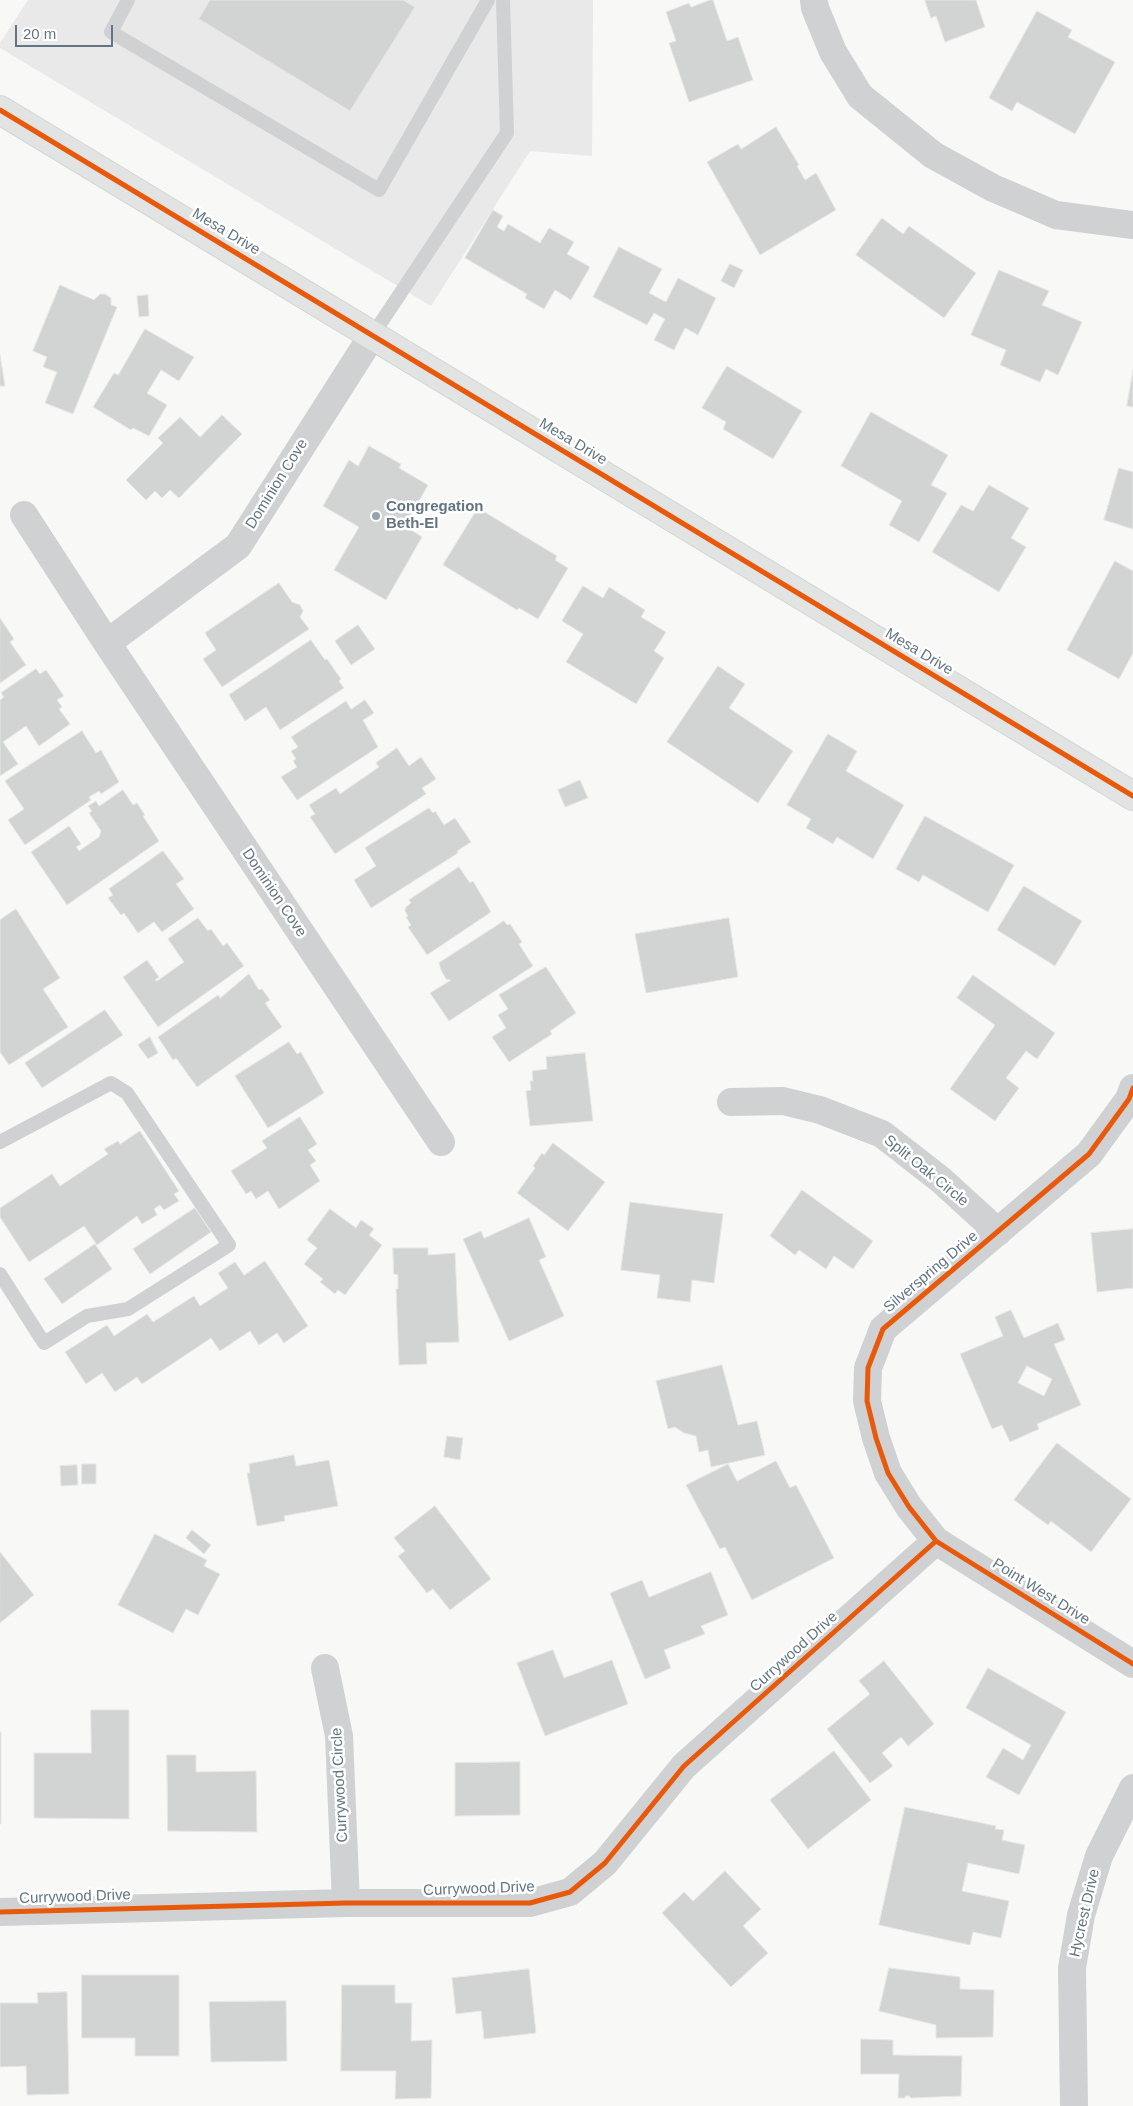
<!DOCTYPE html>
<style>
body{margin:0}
#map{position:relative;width:1133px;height:2106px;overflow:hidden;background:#f8f8f7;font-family:Helvetica,sans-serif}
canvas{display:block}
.scale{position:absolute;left:15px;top:25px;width:98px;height:22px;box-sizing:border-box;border:2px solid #637582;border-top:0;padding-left:6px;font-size:15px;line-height:18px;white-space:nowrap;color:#637582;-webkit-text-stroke:4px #fff;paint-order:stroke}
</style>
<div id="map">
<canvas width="1133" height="2106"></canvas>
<div class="scale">20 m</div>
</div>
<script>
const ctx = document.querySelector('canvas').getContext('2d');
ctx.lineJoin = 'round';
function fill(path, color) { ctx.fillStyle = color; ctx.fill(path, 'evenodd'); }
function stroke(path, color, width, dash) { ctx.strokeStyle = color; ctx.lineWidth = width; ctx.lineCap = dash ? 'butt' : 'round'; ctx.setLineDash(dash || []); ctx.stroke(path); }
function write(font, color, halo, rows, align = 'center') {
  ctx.font = font + ' Helvetica,sans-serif'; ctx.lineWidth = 5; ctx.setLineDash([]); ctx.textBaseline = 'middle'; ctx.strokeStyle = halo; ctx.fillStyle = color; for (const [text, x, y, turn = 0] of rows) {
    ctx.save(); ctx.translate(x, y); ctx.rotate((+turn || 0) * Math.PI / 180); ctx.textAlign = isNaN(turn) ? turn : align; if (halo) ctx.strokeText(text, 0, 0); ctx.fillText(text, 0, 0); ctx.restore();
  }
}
fill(new Path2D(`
 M28 0H593L592 156 530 151 431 306 0 48V43Z`), '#e8e9e8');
const building = new Path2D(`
 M210 0H403L415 7 350 111 199 19Z
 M710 0H713L727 41 738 37 753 80 689 102 669 43 676 41 666 12 689 3 691 7Z
 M925 0H976L985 27 945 42 936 16 931 18Z
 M1037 11 1072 30 1068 37 1115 62 1075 134 1017 102 1012 111 989 98Z
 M776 127 799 165 797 166 805 180 816 173 836 210 760 255 707 162 738 144 741 149Z
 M493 210 503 216 497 227 504 231 508 224 540 243 549 228 574 242 567 254 590 267 571 300 555 290 544 309 525 298 527 294 465 258Z
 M882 218 903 234 909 226 976 273 944 318 856 255Z
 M619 247 662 269 649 293 666 302 678 278 716 298 698 335 685 328 674 350 654 340 665 319 654 313 647 325 593 297Z
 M730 264 743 270 734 288 721 281Z
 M999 270 1049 291 1042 305 1082 322 1058 375 1046 369 1040 382 1000 365 1006 350 971 335Z
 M60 285 94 300 100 294H105L111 298V305L117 307 73 414 45 403 57 372 43 367 47 357 33 351Z
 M148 295 149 316 139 317 137 296Z
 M145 329 194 357 179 381 161 370 147 393 167 405 149 436 133 428 131 430 93 407 114 373 118 375Z
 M0 355 5 386H0Z
 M727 366 802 411 773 459 723 429 726 422 702 408Z
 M1133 370V407L1127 406Z
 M871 412 948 455 931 485 947 493 919 542 889 525 902 501 841 466Z
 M222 415 242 434 179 498 170 490 162 498 155 491 146 500 126 480 163 443 158 438 180 417 200 437Z
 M369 446 401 464 399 468 428 485 405 526 422 537 386 600 334 570 359 527 323 506 349 460 358 466Z
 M1119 468 1133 472V529L1104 520Z
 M989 485 1029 508 1011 538 1026 547 999 592 932 552 961 505 973 511Z
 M478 508 557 556 555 560 568 568 538 619 519 608 517 610 443 565Z
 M1115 561 1133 571V653L1119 679 1067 650Z
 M279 583 292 602 300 605 303 611 300 617 309 629 222 687 203 659 216 650 205 633Z
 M583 586 603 598 609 587 645 610 641 617 666 632 654 651 664 658 636 704 566 662 583 634 562 621Z
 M0 618 14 639 10 642 26 665 0 683Z
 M358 625 375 649 351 665 335 641Z
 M311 640 325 660 327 659 341 679 339 681 344 688 280 730 266 707 245 721 229 695Z
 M718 666 745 684 729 708 793 751 758 803 667 742Z
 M36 669 40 674 46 670 64 696 57 700 62 707 59 709 70 724 39 746 26 726 3 742 18 764 0 776V700L4 697 1 693Z
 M365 700 374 713 363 720 378 747 297 800 281 777 297 767 293 761 296 759 291 751 298 747 291 737 346 701 351 709Z
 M82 731 96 753 101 750 119 782 101 794 99 791 89 797 91 800 25 845 8 820 24 809 5 781Z
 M828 734 857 751 846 771 904 805 873 859 837 837 833 844 806 828 811 819 787 805Z
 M397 748 409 766 421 757 436 779 422 788 426 794 335 854 310 817 315 814 309 805 336 788 340 794 379 767 376 763Z
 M580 780 588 798 565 807 558 790Z
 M123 790 133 805 137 803 145 815 143 816 159 841 67 905 31 852 69 826 81 844 76 847 79 851 99 837 101 831 89 813 92 811 88 806 96 801 99 806Z
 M429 808 433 813 435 811 444 825 455 818 471 842 457 851 458 853 371 908 354 880 376 866 365 848Z
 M925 816 1014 865 988 912 923 875 919 882 896 869Z
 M163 851 184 879 176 884 194 909 162 932 154 922 138 933 124 913 121 915 108 898 113 895 109 889Z
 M459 867 470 883 473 881 491 912 427 955 408 927 411 925 406 917 408 916 405 911 406 907 411 903 409 900Z
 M1024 886 1082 921 1055 966 997 930Z
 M16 909 60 978 43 989 68 1027 9 1065 0 1052V920Z
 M198 918 208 931 211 929 223 946 227 943 244 966 158 1027 123 977 147 960 159 977 155 980 157 981 184 962 168 939Z
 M729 918 738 977 646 993 635 934Z
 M504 921 507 925 510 924 522 942 519 944 533 966 449 1021 430 993 451 980 446 979 441 970 439 963Z
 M546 967 576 1013 550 1031 552 1034 509 1062 492 1037 506 1028 498 1015 508 1009 499 995Z
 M249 974 259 990 262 989 270 1000 265 1003 282 1027 197 1087 176 1058 173 1060 158 1037 218 995 220 998Z
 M973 975 1055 1033 1037 1059 1026 1051 1006 1078 1019 1088 995 1121 950 1089 995 1025 957 998Z
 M105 1010 123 1035 42 1088 25 1063Z
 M150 1037 158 1053 148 1059 138 1045Z
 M289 1042 297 1054 301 1052 324 1093 268 1128 235 1076Z
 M585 1053 593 1121 530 1126 526 1091 531 1090 530 1081H533L532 1071 547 1069 546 1057Z
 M300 1117 317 1144 308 1150 316 1161 310 1165 320 1181 279 1209 268 1191 256 1199 251 1191 246 1194 231 1171 267 1148 262 1141Z
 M140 1131 179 1191 174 1194 179 1201 164 1210 160 1205 154 1209 157 1215 142 1224 137 1216 97 1245 84 1226 29 1262 0 1217V1208L52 1174 60 1186 108 1154 104 1149 118 1141 120 1144Z
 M553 1143 605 1182 568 1231 517 1193 535 1168 533 1166 542 1153 544 1155Z
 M802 1190 873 1241 853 1269 834 1256 826 1269 799 1250 795 1255 770 1236Z
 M630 1202 723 1214 714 1283 692 1280 690 1302 657 1298 660 1275 621 1270Z
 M195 1208 211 1232 150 1274 133 1249Z
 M330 1209 356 1228 361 1220 374 1229 369 1235 382 1245 345 1295 338 1290 335 1294 320 1282 323 1279 304 1264 317 1248 307 1240Z
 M529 1218 546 1257 539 1260 564 1316 509 1341 463 1239 481 1231 484 1238Z
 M1133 1229V1288L1097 1292 1091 1233Z
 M95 1244 112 1269 62 1304 44 1279Z
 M393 1248H428V1255L455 1253 459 1342 426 1343 427 1364 399 1365 396 1289H398V1275L394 1274Z
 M265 1261 308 1326 284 1343 277 1333 259 1345 250 1331 220 1351 211 1338 142 1384 137 1377 115 1392 102 1373 86 1384 65 1352 107 1325 114 1336 147 1314 153 1322 194 1296 200 1306 228 1288 218 1273 235 1262 244 1275Z
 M1011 1310 1024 1338 1058 1323 1065 1340 1054 1344 1081 1405 1037 1424 1039 1429 1010 1442 1002 1425 992 1429 960 1354 1003 1336 995 1317ZM1027 1366 1052 1379 1044 1396 1018 1383Z
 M722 1365 738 1425 757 1421 765 1455 711 1467 708 1450 699 1452 696 1436 684 1433 675 1427 668 1429 656 1381Z
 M447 1436 463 1438 460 1460 444 1457Z
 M1057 1443 1131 1499 1091 1552 1051 1521 1048 1525 1014 1500Z
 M294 1455 296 1466 329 1460 338 1506 284 1516 285 1521 257 1526 247 1473H250L249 1464Z
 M776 1461 790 1488 796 1485 834 1558 752 1600 725 1547 720 1549 686 1485 728 1464 737 1481Z
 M82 1464H96V1484H82Z
 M77 1465 78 1485 61 1486 60 1466Z
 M435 1506 491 1579 450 1610 433 1589 427 1593 398 1556 405 1551 394 1538Z
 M192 1530 211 1545 204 1554 186 1538Z
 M155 1534 207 1560 204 1566 220 1574 198 1615 186 1609 173 1633 118 1605Z
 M0 1552 34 1595 0 1623Z
 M711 1572 728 1615 701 1626 705 1634 664 1650 671 1668 645 1679 610 1593 642 1580 649 1597Z
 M553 1650 564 1678 612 1660 628 1704 545 1736 517 1663Z
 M884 1661 934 1724 908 1746 901 1737 882 1753 893 1766 870 1783 827 1729 870 1694 859 1681Z
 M988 1668 1066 1712 1019 1795 986 1777 1003 1748 1023 1760 1031 1745 966 1708Z
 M91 1710H129V1819L34 1818V1753H91Z
 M0 1732H1V1824H0Z
 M834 1751 871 1800 808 1849 770 1800Z
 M167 1755H196V1772L256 1771 257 1832 168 1831Z
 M520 1762V1815L455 1816V1763Z
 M905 1807 996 1826 995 1829 1004 1830 1002 1840 1025 1845 1019 1874 968 1863 962 1891 1009 1901 1001 1938 973 1932 970 1945 879 1925Z
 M725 1871 761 1909 743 1926 768 1953 731 1987 662 1913 684 1892 693 1901Z
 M889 1968 960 1977V1989L994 1990 993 2037 936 2038V2025L879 2011Z
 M529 1969 536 2033 484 2039 481 2011 456 2014 452 1978Z
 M82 1975H179V2056H135V2038H82Z
 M342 1985H395V2003H412L411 2041 432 2040 431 2098 395 2099 396 2071H341Z
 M67 1992 69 2094 27 2095 26 2066 0 2067V2003H38L37 1993Z
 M286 2001 287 2061 211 2062 209 2002Z
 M861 2039 893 2040V2055L962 2056 961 2096 910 2098V2096H905V2098H898L899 2074H861Z`);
fill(building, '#d2d3d3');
stroke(building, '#e7e7e6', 1);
const secondary = new Path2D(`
 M0 110 1133 796`);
stroke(secondary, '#d4d6d6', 30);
stroke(new Path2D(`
 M128 0 111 32 379 190 488 0
 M372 336 507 133 503 0
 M0 1142 111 1083 127 1093 229 1245 128 1309 87 1316 44 1343 0 1274`), '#cfd1d2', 14);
stroke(new Path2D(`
 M814 0 815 8 833 52 860 96 933 155 993 188 1056 215 1133 225
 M24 515 107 643 441 1142
 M107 643 238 546 372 336
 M1133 1088 1129 1099 1089 1154 883 1329 868 1368 867 1401 876 1438 888 1473 909 1507 936 1541 1133 1664
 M731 1102 783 1101 820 1110 882 1134 941 1180 998 1232
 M325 1668 339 1736 346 1903
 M0 1912 346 1903H530L570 1892 605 1863 684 1766 936 1541
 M1074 2106 1072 1968 1081 1915 1099 1856 1133 1788`), '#cfd1d2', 28);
stroke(secondary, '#e2e3e3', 28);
stroke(new Path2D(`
 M0 110 1133 796
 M1133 1088 1129 1099 1089 1154 883 1329 868 1368 867 1401 876 1438 888 1473 909 1507 936 1541 1133 1664
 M0 1912 346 1903H530L570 1892 605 1863 684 1766 936 1541`), '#e8590c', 5);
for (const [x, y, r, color] of [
 [376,516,5,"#97a3ab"]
]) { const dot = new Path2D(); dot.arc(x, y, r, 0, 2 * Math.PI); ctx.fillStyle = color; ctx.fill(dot); stroke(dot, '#fff', 2); }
write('15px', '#637582', '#fff', [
 ["Mesa Drive",226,232,31],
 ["Mesa Drive",573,442,31],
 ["Dominion Cove",277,484,-58],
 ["Mesa Drive",919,652,31],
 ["Dominion Cove",274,893,56],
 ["Split Oak Circle",926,1171,39],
 ["Silverspring Drive",931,1272,-40],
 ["Point West Drive",1041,1592,32],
 ["Currywood Drive",794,1652,-42],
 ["Currywood Circle",340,1785,-93],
 ["Currywood Drive",479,1889,-2],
 ["Currywood Drive",75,1897,-2],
 ["Hycrest Drive",1085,1913,-77]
]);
write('bold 15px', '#637582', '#fff', [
 ["Congregation",386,507],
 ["Beth-El",386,524]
], 'left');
</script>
